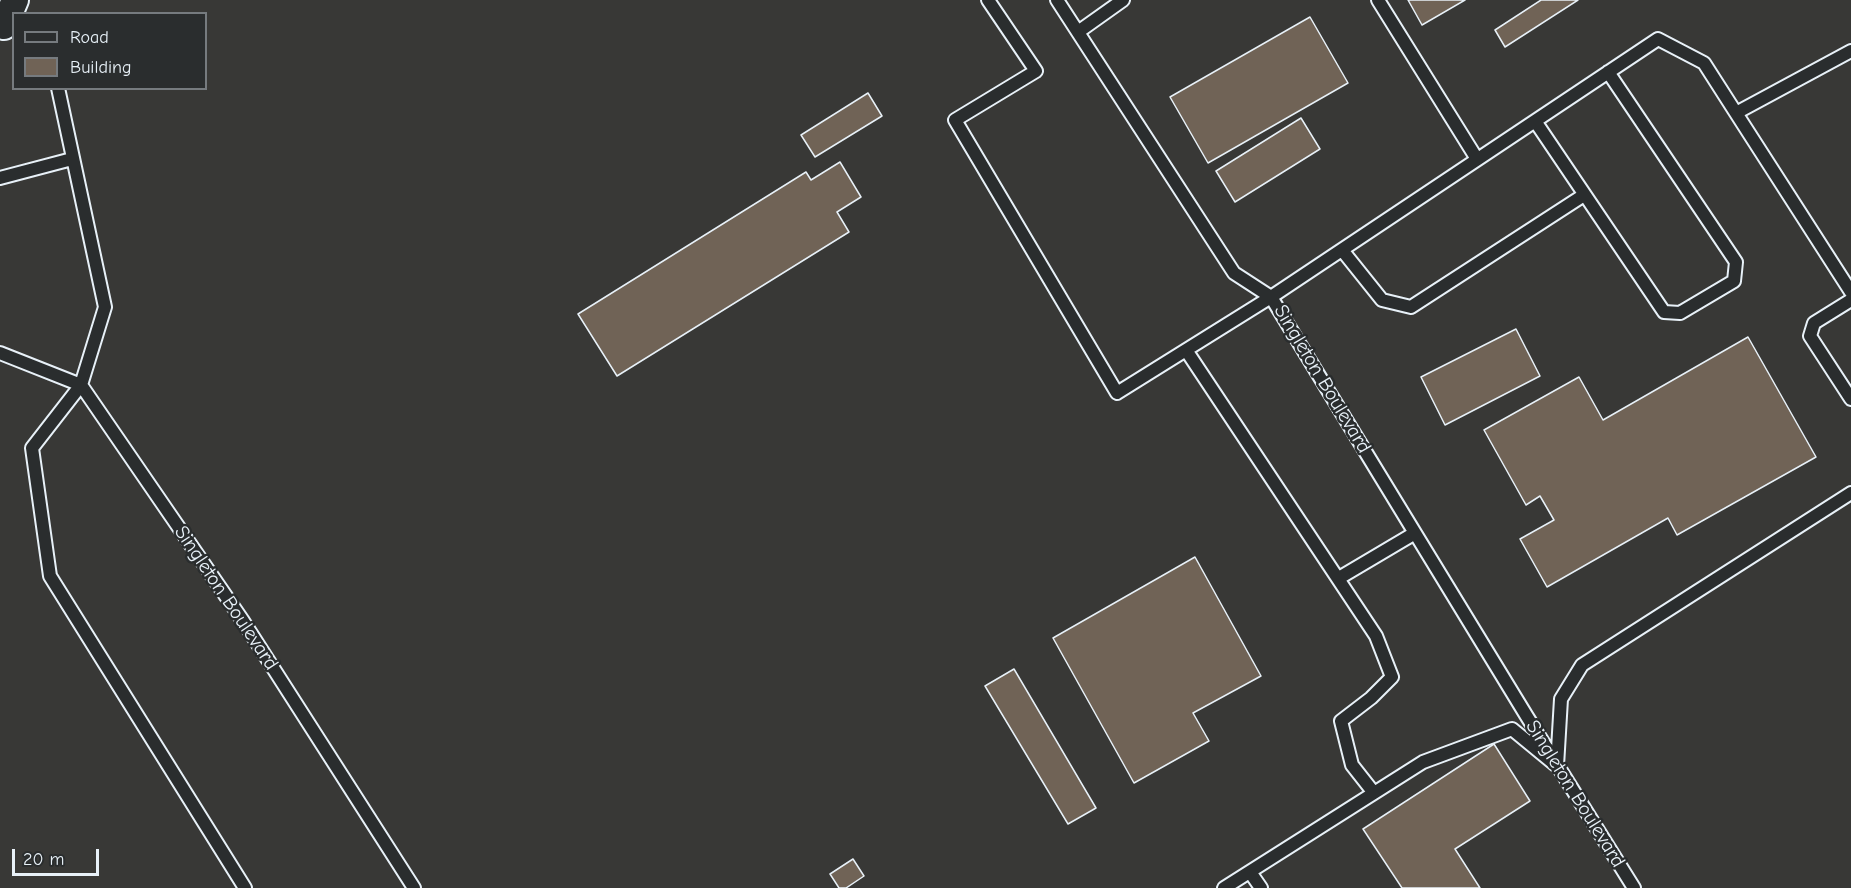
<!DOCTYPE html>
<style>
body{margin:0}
#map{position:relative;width:1851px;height:888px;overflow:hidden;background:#383836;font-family:"Comic Neue",sans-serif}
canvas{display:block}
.legend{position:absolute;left:12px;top:12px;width:195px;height:78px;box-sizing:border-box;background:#2a2d2e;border:2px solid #767b7f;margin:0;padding:8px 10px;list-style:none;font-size:18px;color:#e8f1f8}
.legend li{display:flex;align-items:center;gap:12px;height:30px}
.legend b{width:30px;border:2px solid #767b7f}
.scale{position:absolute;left:12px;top:849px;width:87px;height:27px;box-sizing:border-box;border:3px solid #e8f1f8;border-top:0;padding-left:8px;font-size:18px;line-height:21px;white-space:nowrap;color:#e8f1f8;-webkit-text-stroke:4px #2a2d2e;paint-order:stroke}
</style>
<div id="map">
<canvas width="1851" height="888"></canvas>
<ul class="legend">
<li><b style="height:8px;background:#2a2d2e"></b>Road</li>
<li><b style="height:16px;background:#706356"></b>Building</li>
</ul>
<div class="scale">20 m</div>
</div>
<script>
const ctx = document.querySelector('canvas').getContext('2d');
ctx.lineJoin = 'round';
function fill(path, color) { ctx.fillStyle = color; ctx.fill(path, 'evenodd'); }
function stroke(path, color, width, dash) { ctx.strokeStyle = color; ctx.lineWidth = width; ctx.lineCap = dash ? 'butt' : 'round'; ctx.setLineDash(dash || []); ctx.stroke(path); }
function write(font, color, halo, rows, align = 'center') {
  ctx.font = font + ' "Comic Neue",sans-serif'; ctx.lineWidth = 5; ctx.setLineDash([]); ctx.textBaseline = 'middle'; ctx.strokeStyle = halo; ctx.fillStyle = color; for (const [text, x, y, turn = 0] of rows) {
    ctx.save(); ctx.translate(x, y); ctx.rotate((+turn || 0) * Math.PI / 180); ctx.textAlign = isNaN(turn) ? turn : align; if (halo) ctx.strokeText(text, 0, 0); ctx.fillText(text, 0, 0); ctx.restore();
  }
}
const building = new Path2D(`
 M1408 0H1465L1422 25Z
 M1541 0H1578L1505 47 1495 30Z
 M1310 17 1348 83 1208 163 1170 97Z
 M868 93 882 116 815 157 801 135Z
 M1301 118 1320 149 1235 202 1216 171Z
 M840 162 861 197 837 212 849 232 617 376 578 314 806 172 811 180Z
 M1516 329 1540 376 1445 425 1421 377Z
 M1748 337 1816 457 1677 535 1668 518 1547 587 1520 539 1554 520 1540 496 1526 505 1484 430 1579 377 1603 420Z
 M1195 557 1261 676 1193 713 1209 741 1134 783 1053 638Z
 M1014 669 1096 808 1068 824 985 686Z
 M1494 744 1530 801 1455 849 1480 888H1402L1363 829Z
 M853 859 864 876 846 888H839L830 874Z`);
fill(building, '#706356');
stroke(building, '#e8f1f8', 1.5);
const lane = new Path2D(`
 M988 0 1036 71 955 120 1117 393 1271 297 1526 715 1634 888
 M1057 0 1234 273 1271 297 1658 39 1704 63 1736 113 1851 51
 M1378 0 1477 159
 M1078 32 1123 0
 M58 88 105 307 81 385 32 448 50 576 245 888
 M1736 113 1851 292
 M1535 121 1664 312 1680 313 1734 281 1736 262 1608 72
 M0 178 72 159
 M1342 250 1382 300 1411 307 1584 195
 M1851 300 1814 323 1810 336 1851 399
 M1186 350 1376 636 1392 677 1371 698 1341 721 1352 765 1374 793
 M0 353 81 385 243 621 414 888
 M1339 578 1415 533
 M1250 872 1261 888
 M1224 888 1423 762 1512 729 1557 766 1561 699 1582 665 1851 493`);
const street = new Path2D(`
 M4 26 15 0`);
stroke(lane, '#e8f1f8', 16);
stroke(street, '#e8f1f8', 30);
stroke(lane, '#2a2d2e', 12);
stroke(street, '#2a2d2e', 26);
write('20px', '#e8f1f8', '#2a2d2e', [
 ["Singleton Boulevard",1322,379,59],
 ["Singleton Boulevard",226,598,56],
 ["Singleton Boulevard",1575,794,58]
]);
</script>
